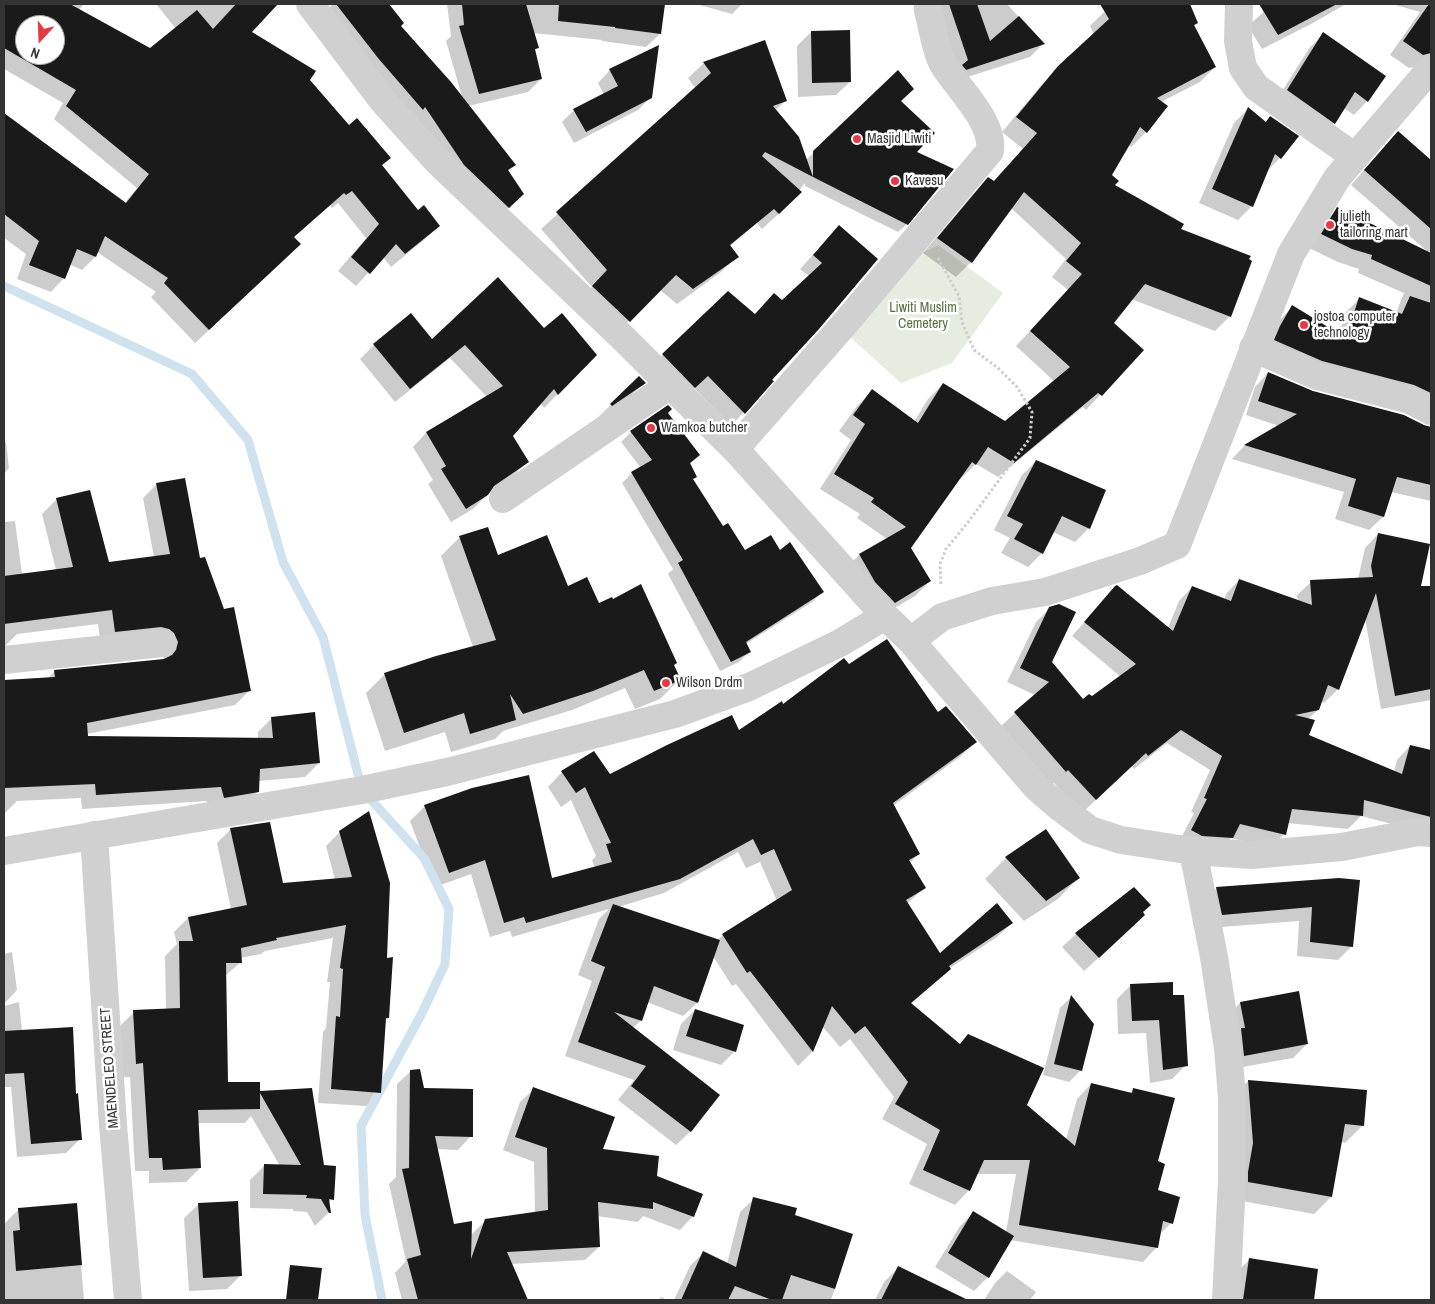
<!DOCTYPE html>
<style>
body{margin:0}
#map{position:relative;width:1435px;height:1304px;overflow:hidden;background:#fff;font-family:"Archivo Narrow",sans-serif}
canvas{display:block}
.frame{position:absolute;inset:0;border:5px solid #333;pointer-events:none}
.north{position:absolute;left:15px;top:15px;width:50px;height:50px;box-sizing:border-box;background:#fff;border:1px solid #adadad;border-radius:50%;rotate:200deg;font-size:14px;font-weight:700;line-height:20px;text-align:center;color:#333}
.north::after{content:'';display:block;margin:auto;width:18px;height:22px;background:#e63946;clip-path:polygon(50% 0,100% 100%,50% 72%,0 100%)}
</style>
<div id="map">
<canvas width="1435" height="1304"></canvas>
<div class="frame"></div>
<div class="north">N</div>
</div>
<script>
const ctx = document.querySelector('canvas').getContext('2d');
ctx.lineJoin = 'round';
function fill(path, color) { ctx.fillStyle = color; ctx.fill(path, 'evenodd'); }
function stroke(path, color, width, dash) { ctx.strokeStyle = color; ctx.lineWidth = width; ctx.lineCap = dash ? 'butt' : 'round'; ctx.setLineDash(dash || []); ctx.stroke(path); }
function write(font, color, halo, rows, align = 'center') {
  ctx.font = font + ' "Archivo Narrow",sans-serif'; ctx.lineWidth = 5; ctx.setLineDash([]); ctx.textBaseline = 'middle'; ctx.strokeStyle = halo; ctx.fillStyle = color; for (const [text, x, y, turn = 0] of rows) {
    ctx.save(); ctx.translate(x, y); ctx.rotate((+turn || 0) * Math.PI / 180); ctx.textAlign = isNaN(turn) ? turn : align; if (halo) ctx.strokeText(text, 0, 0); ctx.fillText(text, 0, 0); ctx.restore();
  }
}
fill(new Path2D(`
 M938 245 1003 293 952 363 901 383 841 329 902 263Z`), '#e6ecdf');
fill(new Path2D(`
 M4 4H84L79 10 150 50 176 29 156 4H277L250 32 309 80 349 127 389 158 381 166 418 211 438 226 425 239 391 267 383 257 356 286 338 271 366 238 338 203 332 208 330 205 293 238 286 258 195 343 151 297 156 292 97 252 95 257 82 270 69 264 64 278 51 292 17 279 26 254 4 238V114L124 204 137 188 54 119 63 103 4 69ZM25 25H55V55H25Z
 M333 4H387L403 23 400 26 463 100 446 41 451 36 447 4H664L660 34 646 47 602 41V40L533 33 538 48 534 51 541 79 528 92 468 106 514 165 508 171 523 194 494 222 320 17Z
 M696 4H742L732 14Z
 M938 4H1007L1043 44 1030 57 958 80Z
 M1117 4H1188L1197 23 1193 27 1215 67 1200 82 1161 102 1146 132 1131 147 1128 144 1110 175 1113 186 1179 230 1230 316 1215 331 1131 299 1112 323 1142 350 1086 410 1083 407 998 477 976 464 960 479H959L910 548 930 581 915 596 879 617 844 570 859 555 887 539 857 518 860 514 820 489 851 440 839 431 857 406 872 391 914 422 928 399 943 384 1005 422 1055 382 1016 346 1068 290 1052 277 1066 259 1011 208 971 262 956 277 923 253 973 194 988 179 993 182 1023 149 1002 132 1043 83 1094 34 1090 26 1105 11Z
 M1261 4H1346L1313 23 1262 49 1248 26 1268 8Z
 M1392 4H1431V75L1419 66 1409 68 1390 55 1420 12Z
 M811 32 850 82 836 95 798 97 797 46Z
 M1324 34 1367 101 1354 115 1344 108 1334 123 1321 137 1274 104 1310 47Z
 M704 63 785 101 775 111 806 160 898 72 900 102 915 152 907 224 898 232 805 186V183L785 208 762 229 757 223 730 246 737 256 721 272 677 304 660 290 613 337 577 302 592 287 541 229 696 89 688 78Z
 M610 70 651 97 638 110 574 143 562 122 574 110 604 95 598 83Z
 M1248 109 1265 123 1270 118 1280 158 1266 172 1252 206 1238 220 1199 203 1234 123Z
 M1398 132 1430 161 1431 159V418L1261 354 1279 321 1292 307 1339 335 1346 312 1359 299 1396 313 1404 293 1358 273 1359 269 1338 262 1309 248 1324 222 1338 209 1428 252 1351 185Z
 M839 226 771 380 772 381 731 426 694 388 681 400 649 368 728 293 755 315 782 301 809 276 800 269Z
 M544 329 596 355 544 408 540 402 511 435 527 462 513 476 488 494 473 509 451 522 428 484 433 480 413 447 426 433 487 397 450 358 395 402 360 359 374 345Z
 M1268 373 1313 392 1431 428V501L1391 492 1383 517 1369 530 1335 519 1344 492 1232 459 1244 446 1279 426 1246 415 1255 387Z
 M644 383 630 396 597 418 611 405Z
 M667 413 699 455 689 465 696 477 692 480 722 528 745 552 779 551 822 592 812 602 746 644 749 652 739 662 720 671 668 574 673 569 622 483 632 473 641 468 621 442 631 432Z
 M4 442H6L9 468 4 474Z
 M1036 461 1089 528 1075 542 1053 532 1042 553 1028 567 1001 553 1010 538 994 530 1022 475Z
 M157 484 199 560 249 691 235 705 87 734V737L258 739V732L272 718 319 763 305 777 258 781V791L244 806 209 811 207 801 82 809 81 798 17 801 4 814V682L48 678 54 672 163 660 164 657 160 648 101 646 98 624 17 634 4 647V522L15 521 22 574 56 570 42 514 56 500 90 491 108 563 154 557 143 498Z
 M1378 534 1431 601V700L1381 709 1365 618 1338 689 1324 703 1321 701 1318 710 1308 719V736L1394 772 1397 760 1410 746 1431 752V834L1361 816 1348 829 1287 823 1284 834 1271 848 1231 838 1218 851 1178 844 1194 813 1191 812 1210 770 1167 743 1134 769 1132 766 1082 813 1054 783 1051 785 1001 726 1035 695 1007 682 1036 622 1050 608 1051 662 1083 701 1092 698 1121 677 1072 636 1116 587 1168 628 1179 601 1192 587 1224 600 1226 594 1239 580 1298 601 1297 595 1311 582 1358 579 1365 548Z
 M460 537 498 557 567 587 599 605 673 666 679 680 660 699 635 709 625 688 572 710 503 731 495 739 451 752 445 732 385 751 366 693 385 674 473 647 441 556Z
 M849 666 937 714 975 742 961 756 893 806 919 853 910 863 924 888 907 904 940 955 1012 923 997 937 947 970 911 1004 1066 1140 1077 1099 1091 1084 1129 1094 1134 1089 1157 1162 1156 1191 1171 1223 1159 1235 1157 1247 1143 1262 1010 1240 988 1277 974 1291 935 1267 960 1226 973 1213 1006 1232 1016 1174H977L969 1190 955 1205 909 1184 927 1144 882 1119 894 1097 850 1039 840 1047 822 1026 812 1052 798 1066 736 984 732 986 713 956 697 1003 683 1016 647 1002 641 1020 633 1028 719 1095 690 1132 676 1145 618 1100 634 1080 565 1056 592 981 578 975 599 919 609 909 512 937 510 931 490 937 471 874 435 887 410 821 425 806 552 880 595 868 592 860 596 856 571 800 561 807 548 787 562 772 609 775 739 732ZM738 852 746 868 760 862 777 901 723 935 717 941 618 907 664 893Z
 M231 829 282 884 335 880 326 846 340 832 386 960 388 1018 385 1021 380 1092 366 1106 318 1103 323 1032 326 1028 330 982H327L333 938 265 951 261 954 240 958 241 962 225 976 227 1083 259 1093 311 1090 322 1167 332 1199 328 1203 329 1212 315 1226 307 1212 293 1211V1209L250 1208V1180L264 1166H280L251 1116 245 1123H198L200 1168 186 1182 149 1183V1171H135L130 1077H123L120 1026 134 1012 166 1010 165 956 177 944 174 932 188 918 231 909 217 843Z
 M1046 831 1078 878 1058 899 1024 921 985 879 1006 858Z
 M1339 879 1352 946 1338 960 1297 956 1299 921 1208 928 1203 902 1217 888Z
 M1141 913 1130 929 1084 971 1062 947 1076 934Z
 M12 952 17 990 4 1004V954Z
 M1131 985 1172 996 1186 1065 1172 1079 1150 1083 1146 1033 1118 1034 1117 999Z
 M1071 997 1081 1070 1069 1082 1043 1075 1060 1008Z
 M19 1002 22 1031 75 1095 80 1139 66 1153 17 1157 11 1087H4V1006Z
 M1240 1003 1307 1044 1293 1058 1231 1069 1227 1017Z
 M695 1010 743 1026 734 1052 721 1065 673 1050 681 1024Z
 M411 1071 423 1090 471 1136 458 1150 436 1149 453 1225 470 1236 486 1220 535 1213 534 1162 503 1150 520 1102 534 1089 601 1150 655 1177 693 1216 680 1230 643 1216 638 1222 597 1216 599 1247 585 1260 511 1264 526 1300H402L395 1273 406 1261 389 1184 396 1177 397 1084Z
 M1248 1081 1363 1125 1345 1143 1341 1142 1331 1197 1314 1214 1231 1199V1098Z
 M754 1199 794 1216 852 1235 831 1300H674L690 1266 703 1253 727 1264 740 1212Z
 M76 1204 84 1300H4V1224L19 1209Z
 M198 1205 241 1275 227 1289 189 1291 184 1218Z
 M1249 1260 1317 1270 1313 1300H1232L1235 1274Z
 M898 1268 938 1287 931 1300H875L884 1282Z
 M1007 1271 1036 1292 1030 1300H984L995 1283Z
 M661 1297 667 1300H658Z`), '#0003');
stroke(new Path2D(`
 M4 286 192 374 248 440 283 562 323 637 362 790 424 858 449 909 445 964 422 1013 361 1126 365 1215 382 1300`), '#cfe2ee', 9);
fill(new Path2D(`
 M4 4H70L150 48 197 10 213 29 236 4H278L252 32 316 71 310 80 349 125 357 118 391 158 382 165 418 210 424 205 440 226 405 254 396 244 370 274 351 257 379 224 352 191 346 195 344 193 294 237 301 244 209 330 164 283 168 278 105 236 96 257 77 249 65 279 29 265 39 241 4 214V113L126 203 149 174 66 106 76 90 4 48ZM25 25H55V55H25Z
 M336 4H389L404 23 401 26 451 82 516 165 508 170 524 194 509 208 464 165 425 107 423 110 378 58Z
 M462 4H526L539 48 535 49 542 79 479 94 459 26 464 25Z
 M559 4H665L661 34 615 28V27L558 21Z
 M949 4H977L990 41 1019 16 1045 44 966 70 962 65 968 60Z
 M1100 4H1190L1198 23 1194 25 1216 67 1157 98 1168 106 1147 133 1140 127 1112 175 1119 181 1115 185 1184 224 1181 229 1251 256 1249 259 1252 261 1231 317 1145 284 1114 323 1144 350 1102 396 1098 393 1014 463 988 447 976 465 972 462 911 548 931 581 895 603 875 582 859 554 906 527 871 502 874 498 834 474 865 424 853 415 872 389 918 423 943 383 1005 421 1070 367 1030 331 1082 274 1066 261 1081 243 1024 192 972 263 937 238 988 177 994 181 1037 133 1016 117 1058 66 1109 19Z
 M1259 4H1337L1278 35Z
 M1429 4H1431V53L1423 55 1403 41Z
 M850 30 851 82 812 83 811 31Z
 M1323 32 1386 76 1368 102 1355 92 1335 124 1287 90Z
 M765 40 787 101 773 106 799 137 813 177 765 152 762 156 802 192 779 214 774 209 730 245 739 257 693 289 676 275 630 322 592 286 607 270 556 212 711 73 703 62Z
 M659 45 652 98 586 132 573 109 618 86 609 69Z
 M898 70 914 89 901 101 935 133 917 152 954 169 908 225 813 177V151Z
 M1248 107 1266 122 1270 116 1299 136 1281 159 1275 154 1253 207 1212 189Z
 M1398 131 1431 160V229L1364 170Z
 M1337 207 1431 253V286L1371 259 1372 255 1352 249 1321 234Z
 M839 225 878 259 819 329 772 380 774 381 745 414 708 376 695 388 662 354 728 291 755 314 774 293 782 300 822 263 813 255Z
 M498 277 544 328 562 313 597 355 558 395 554 389 513 436 529 462 494 486 488 495 466 509 441 469 446 466 426 432 503 386 465 345 410 389 373 344 411 313 432 339Z
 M1410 296 1431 303V393L1414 385 1322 361 1274 340 1280 326 1292 305 1346 338 1359 297 1402 314Z
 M1268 372 1313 391 1404 415 1424 425 1431 427V485L1397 477 1384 517 1348 506 1356 479 1244 445 1297 414 1258 401Z
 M639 376 646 383 612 406 610 404Z
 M668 405 672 409 668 413 700 455 690 463 697 477 693 479 723 526 728 523 745 550 771 535 780 550 790 542 824 592 746 642 751 652 731 662 678 563 683 560 631 472 652 460 630 431Z
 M1036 460 1106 490 1090 529 1062 516 1043 554 1014 539 1023 524 1007 516Z
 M185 478 200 558 205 557 224 609 234 607 251 691 87 723 88 736 273 738 271 717 315 712 320 763 260 769 259 792 224 798 221 787 96 795 95 784 4 788V680L55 677 54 670 164 659 172 655 176 650 178 642 174 633 169 629 161 627 115 632 112 610 4 624V576L73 567 56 498 90 490 109 562 170 554 156 483Z
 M488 527 498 555 547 535 568 586 587 577 599 603 612 597 613 599 641 584 677 663 674 665 681 680 654 691 644 670 593 691 523 714 510 694 516 720 470 734 464 713 404 733 384 673 436 656 496 640 459 536Z
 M1378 533 1430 544 1421 586H1431V689L1395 696 1376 593 1339 690 1328 685 1319 710 1295 715 1315 720 1309 735 1402 774 1410 745 1431 750V817L1364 800 1363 816 1292 809 1286 835 1240 824 1233 838 1202 836 1191 830 1207 799 1204 798 1222 756 1181 730 1148 756 1146 753 1096 800 1068 770 1066 772 1014 712 1049 682 1020 668 1049 607 1059 604 1076 612 1052 662 1083 699 1089 694 1092 696 1136 664 1084 622 1115 586 1117 585 1173 631 1192 586 1231 601 1239 579 1312 605 1310 580 1373 577 1371 566Z
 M887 639 938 712 946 706 977 742 893 803 920 854 909 860 926 888 906 900 940 953 997 903 1013 923 949 966 951 969 911 1003 960 1044 968 1034 1044 1068 1027 1105 1075 1146 1091 1083 1132 1093 1133 1088 1175 1098 1158 1161 1165 1164 1158 1190 1180 1197 1173 1224 1163 1221 1158 1248 1019 1225 1030 1160H984L970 1191 923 1170 940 1130 895 1104 908 1082 865 1026 855 1034 832 1006 813 1052 750 971 747 973 722 934 792 890 774 849 761 855 753 839 680 879 526 923 524 917 504 923 485 860 449 873 424 805 472 788 529 775 552 878 612 862 606 844 611 843 585 787 576 793 561 771 594 751 610 774 667 745 732 715 739 730 782 701 783 704 844 658 849 664Z
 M369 811 390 883 387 958 393 957 389 1018H386L381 1093 331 1089 336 1016 340 1017 343 969 340 968 346 925 276 938 277 940 241 948 242 963H226L228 1082H260V1091L312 1088 324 1165 336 1166 334 1200 329 1199 331 1213H329L321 1199 306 1198 307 1195 263 1194 264 1164 301 1165 260 1093V1109L198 1110 201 1168 163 1170 162 1158H149L143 1063 136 1064 133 1010 180 1008 179 941H193L188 917 247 905 230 828 270 822 283 883 352 877 339 831Z
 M1046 829 1080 878 1046 901 1005 857Z
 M1339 878 1360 880 1353 947 1310 942 1312 907 1222 915 1216 887Z
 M1134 887 1151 905 1143 912 1145 915 1099 958 1075 933Z
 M613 904 720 940 698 1003 654 986 642 1021 614 1012 720 1095 691 1132 631 1086 646 1066 578 1042 605 967 591 961Z
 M1173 982V995H1184L1188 1066 1163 1070 1159 1020 1132 1021 1130 984Z
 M1299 991 1308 1044 1244 1056 1241 1028H1245L1240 1002Z
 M1071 995 1094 1024 1082 1071 1054 1064Z
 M695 1009 744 1025 736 1052 686 1036Z
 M73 1027 76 1094 78 1093 82 1140 31 1144 24 1073 4 1074V1031Z
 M420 1069 424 1088 473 1089V1137L435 1136 454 1224 472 1221 471 1259 485 1219 548 1210 547 1148 515 1137 533 1087 615 1117 603 1149 659 1156 657 1176 703 1194 694 1217 653 1202V1209L598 1202 600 1247 507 1252 528 1300H418L407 1259 421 1255 402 1169 409 1168 410 1070Z
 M1248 1080 1367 1090 1364 1126 1345 1124 1332 1197 1248 1182V1172L1253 1143Z
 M753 1197 797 1208 795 1215 853 1234 835 1289 791 1275 782 1300H772L735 1286 728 1300H681L703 1251 736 1267Z
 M238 1201 242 1276 203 1278 198 1203Z
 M77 1203 82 1265 16 1271 13 1231 20 1230 18 1208Z
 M973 1211 1014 1236 989 1278 948 1253Z
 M1249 1258 1318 1269 1314 1300H1243Z
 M290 1265 322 1268 318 1300H286Z
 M898 1266 968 1300H881Z`), '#1a1a1a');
stroke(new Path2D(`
 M938 258 959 296 962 322 974 350 998 368 1017 387 1032 412 1030 438 969 521 946 549 940 564 941 586`), '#cdcdcd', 3, [2.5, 2.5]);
stroke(new Path2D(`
 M310 4 383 101 436 160 620 335 735 449 885 616 911 641 1036 787 1058 806 1090 830 1121 840 1193 851 1252 855 1342 847 1418 832 1431 833
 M1239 4 1238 41 1243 68 1256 87 1355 157
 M1253 348 1317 376 1410 400 1431 411
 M735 449 847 321 990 151C994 121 958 89 943 64 936 53 932 25 928 11V4
 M503 499 670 385
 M911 641 942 617 992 601 1045 592 1140 561 1177 545 1291 254 1337 178 1431 68
 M4 660 162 643
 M94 835 113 1125 128 1300
 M4 851 362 790 447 772 675 714 749 687 840 643 885 616
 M1193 851 1214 957 1228 1048 1232 1098V1181L1226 1300`), '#d0d0d0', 28);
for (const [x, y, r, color] of [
 [857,139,5,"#e63946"],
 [895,181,5,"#e63946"],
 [1330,225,5,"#e63946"],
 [1304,325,5,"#e63946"],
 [651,428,5,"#e63946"],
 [666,683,5,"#e63946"]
]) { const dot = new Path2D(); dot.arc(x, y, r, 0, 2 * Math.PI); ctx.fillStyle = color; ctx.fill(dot); stroke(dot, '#fff', 2); }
write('14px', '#333', '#fff', [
 ["Masjid Liwiti",867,139],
 ["Kavesu",905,181],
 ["julieth",1340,217],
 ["tailoring mart",1340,233],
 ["jostoa computer",1314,317],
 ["technology",1314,333],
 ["Wamkoa butcher",661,428],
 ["Wilson Drdm",676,683]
], 'left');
write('14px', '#56703f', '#fff', [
 ["Liwiti Muslim",923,308],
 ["Cemetery",923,324]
]);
write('14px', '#333', '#fff', [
 ["MAENDELEO STREET",110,1068,-94]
]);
</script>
